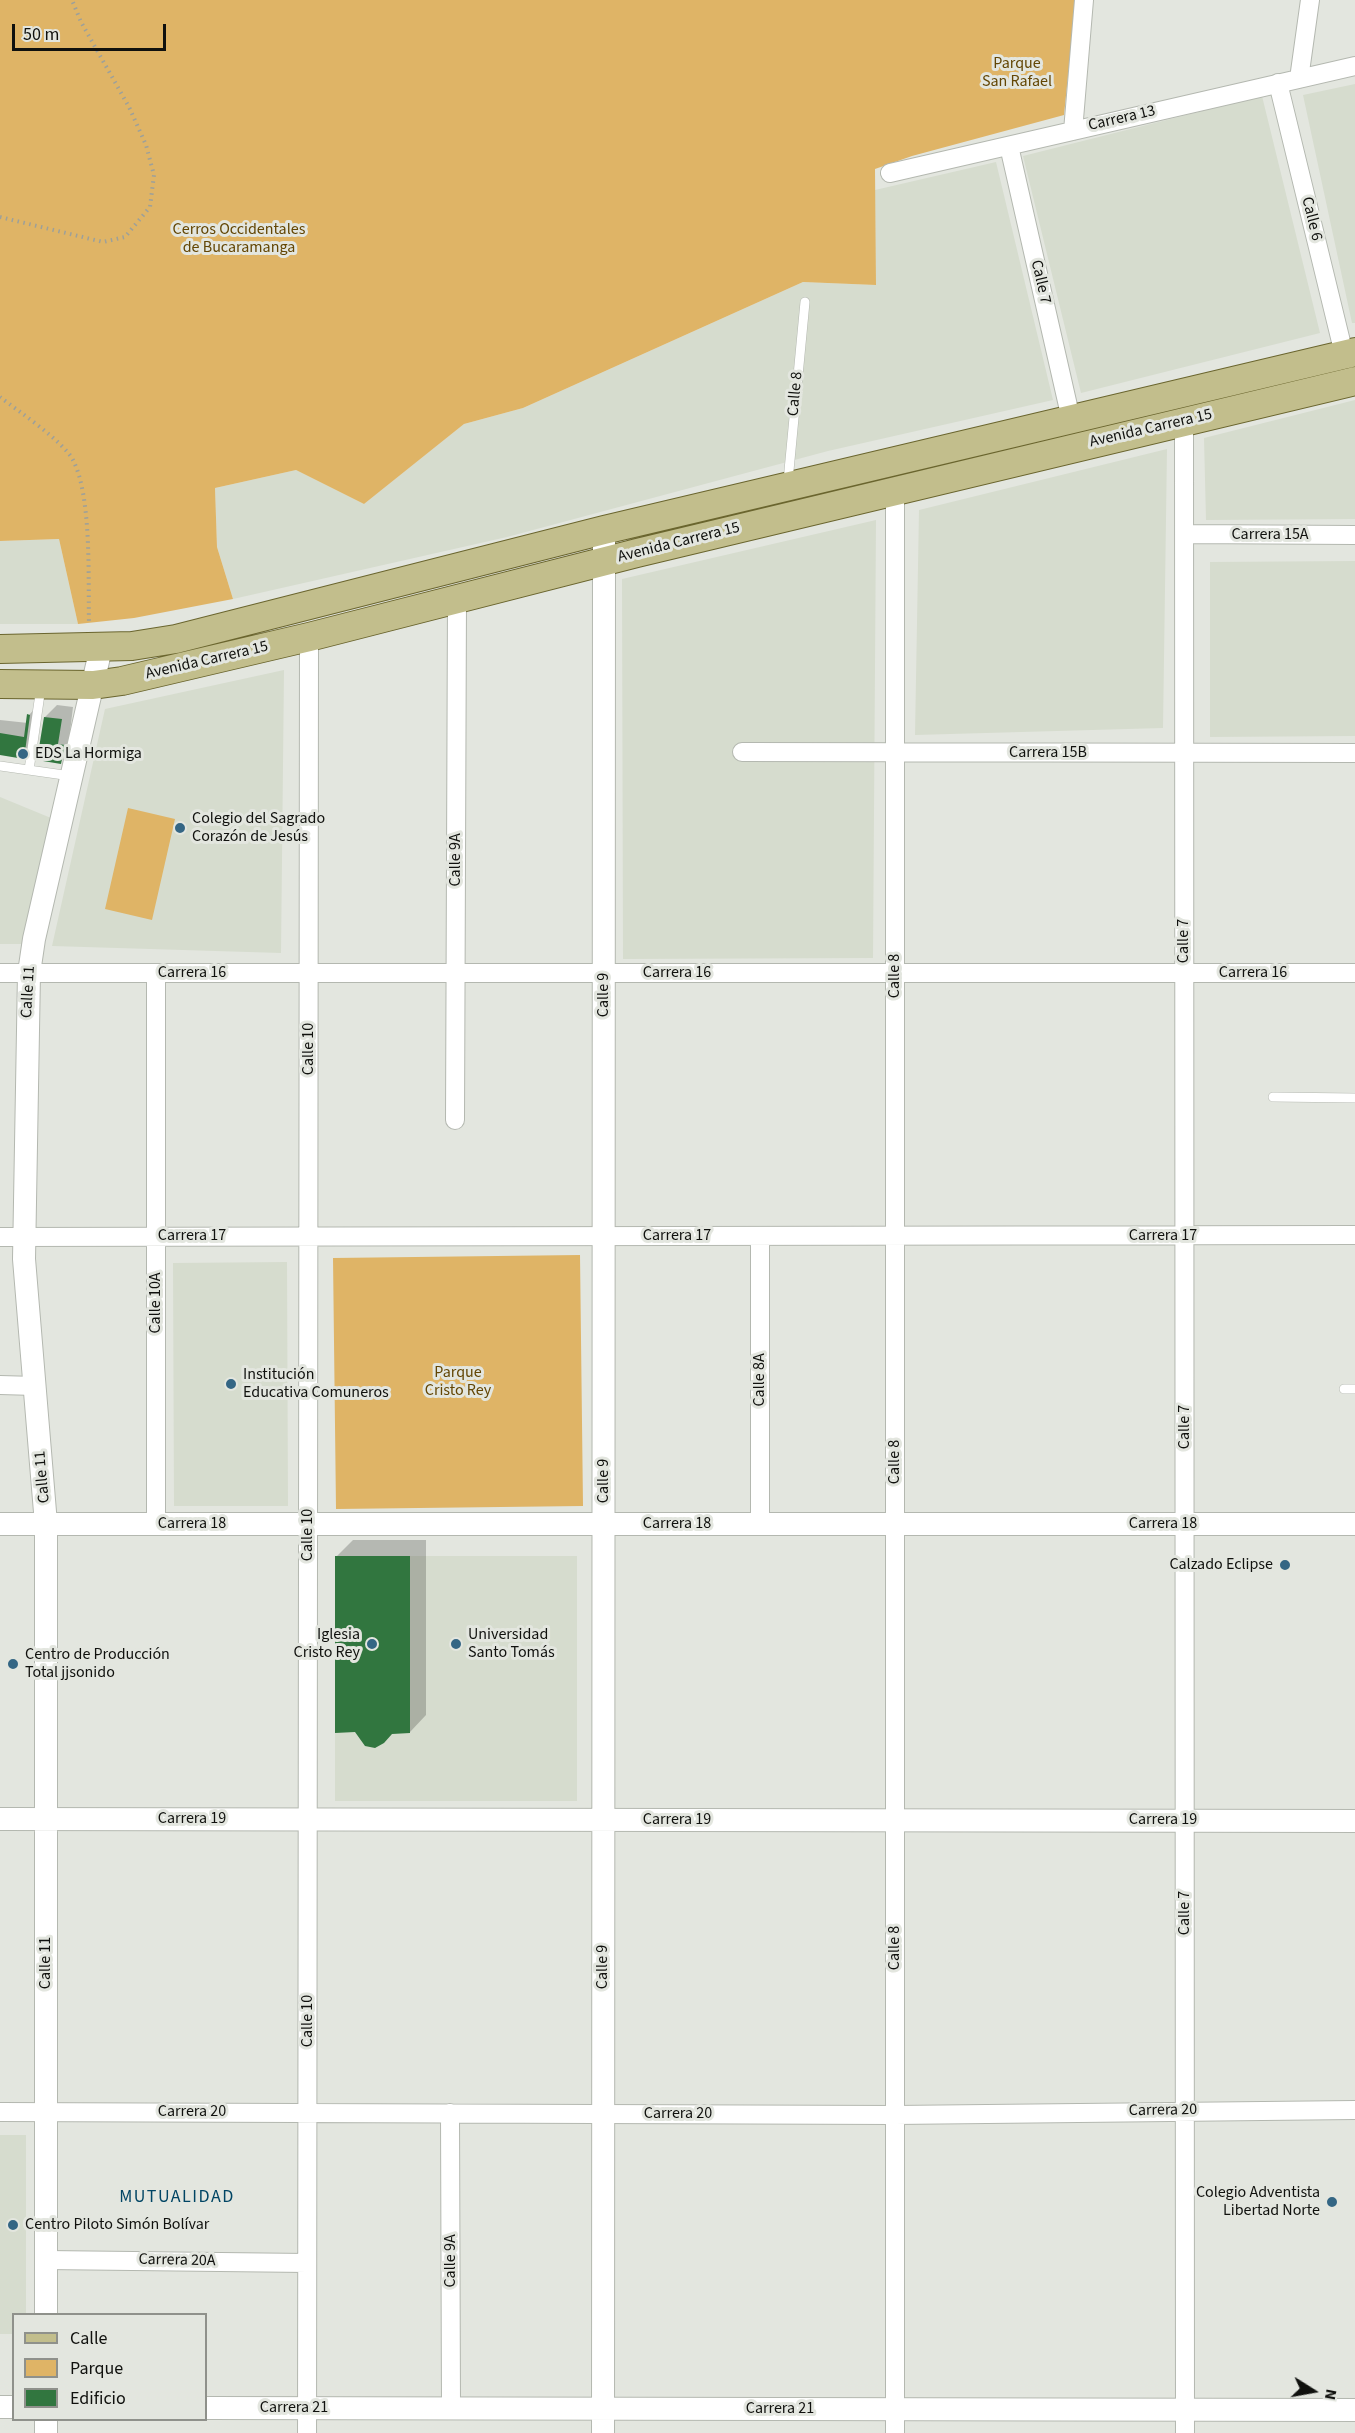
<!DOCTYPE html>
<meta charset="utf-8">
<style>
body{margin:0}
#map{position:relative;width:1355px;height:2433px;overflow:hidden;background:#e3e6df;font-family:"Source Sans 3",sans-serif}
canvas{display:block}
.legend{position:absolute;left:12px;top:2313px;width:195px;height:108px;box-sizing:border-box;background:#e3e6df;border:2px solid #8f918b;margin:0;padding:8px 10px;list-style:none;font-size:18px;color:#10110e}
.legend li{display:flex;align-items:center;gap:12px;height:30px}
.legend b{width:30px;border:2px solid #8f918b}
.north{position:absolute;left:1283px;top:2361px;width:60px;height:60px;-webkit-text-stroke:4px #e3e6df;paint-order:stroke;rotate:101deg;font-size:16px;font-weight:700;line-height:24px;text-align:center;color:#10110e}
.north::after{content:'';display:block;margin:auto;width:21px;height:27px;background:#10110e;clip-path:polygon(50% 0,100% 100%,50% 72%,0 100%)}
.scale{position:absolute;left:12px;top:24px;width:154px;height:27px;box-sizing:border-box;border:3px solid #10110e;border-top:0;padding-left:8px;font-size:18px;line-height:21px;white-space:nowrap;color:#10110e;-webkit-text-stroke:4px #e3e6df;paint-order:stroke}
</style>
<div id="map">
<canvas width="1355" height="2433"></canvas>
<ul class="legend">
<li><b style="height:8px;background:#c2be8c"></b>Calle</li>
<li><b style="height:16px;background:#dfb466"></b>Parque</li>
<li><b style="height:16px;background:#31763f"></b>Edificio</li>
</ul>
<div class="north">N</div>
<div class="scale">50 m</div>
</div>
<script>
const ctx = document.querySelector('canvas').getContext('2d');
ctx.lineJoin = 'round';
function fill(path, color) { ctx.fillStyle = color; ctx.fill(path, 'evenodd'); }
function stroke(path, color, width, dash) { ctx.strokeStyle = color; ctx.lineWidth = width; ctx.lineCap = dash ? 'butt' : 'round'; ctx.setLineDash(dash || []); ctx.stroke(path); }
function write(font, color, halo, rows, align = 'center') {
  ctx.font = font + ' "Source Sans 3",sans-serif'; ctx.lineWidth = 6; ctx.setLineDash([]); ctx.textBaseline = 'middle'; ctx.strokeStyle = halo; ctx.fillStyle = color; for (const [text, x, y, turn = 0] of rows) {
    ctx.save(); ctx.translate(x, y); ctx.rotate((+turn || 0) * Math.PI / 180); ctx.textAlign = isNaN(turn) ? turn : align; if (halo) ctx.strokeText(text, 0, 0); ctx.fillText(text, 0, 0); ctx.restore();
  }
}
fill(new Path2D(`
 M1355 84V323H1352L1303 95Z
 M1262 96 1320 333 1081 393 1023 156Z
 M996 162 1053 400 828 451 507 537 233 599 217 547 215 488 296 470 364 504 464 424 523 408 803 282 876 285 875 190Z
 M1355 400V519L1206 520 1204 438Z
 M1167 449 1163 728 915 735 919 510Z
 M876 520 873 958 623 959 622 579Z
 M59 539 78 624H0V541Z
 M1355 561V736L1210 737V562Z
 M284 670 281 953 52 946 105 709Z
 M0 797 51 818 22 944H0Z
 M287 1262 288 1506H174L173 1263Z
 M335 1556H577V1801H335Z
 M0 2135H26V2314H14L13 2334H0Z`), '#d6dcce');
fill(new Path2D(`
 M0 0H1076L1064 115 912 156 875 169 876 285 803 282 523 408 464 424 364 504 296 470 215 488 217 547 233 599 134 618 78 624 59 539 0 541Z
 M128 808 175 819 152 920 105 909Z
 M580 1255 583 1506 336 1509 333 1258Z`), '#dfb466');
fill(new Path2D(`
 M41 702 36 745 23 757 0 754V720L28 723 29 715Z
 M57 705 73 707 70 732 76 733 72 750 60 762 45 717Z
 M353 1540H426V1715L410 1732H392L336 1557Z`), '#0003');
fill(new Path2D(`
 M27 714 30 715 24 759 0 755V733L24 737Z
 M44 717 62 719 58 744 65 745 61 764 37 760Z
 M335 1556H410V1733L392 1734 384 1743 375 1748 365 1746 355 1732 335 1733Z`), '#31763f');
const service = new Path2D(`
 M788 481 805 302
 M0 766 71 776
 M29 770 41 687
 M1273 1097 1355 1098
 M1344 1389H1355`);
const minor = new Path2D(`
 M1299 79 1310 0
 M1278 83 1344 354
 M1073 131 1084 0
 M1009 146 1071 419
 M890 173 1355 66
 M1184 422 1185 2433
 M1184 534 1355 535
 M742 752 1355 753
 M0 973H1355
 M455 1120 457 600
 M0 1237 1355 1235
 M0 1385 35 1386
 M156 1524V973
 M760 1524V1236
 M0 2112 895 2115 1355 2110
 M450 2113 451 2408
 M46 2260 307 2263
 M307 2433 309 637
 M895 2433V491`);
const tertiary = new Path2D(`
 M0 1524H1355
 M0 1819 1355 1821
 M46 2314V1524L24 1259 29 973 34 939 101 648
 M0 2407H14
 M206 2408 1355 2410
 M46 2433V2420
 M603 2433 604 530`);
const primary = new Path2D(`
 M0 649 132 646 176 639 604 530 1355 352
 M0 684 93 685 122 681 309 637 637 553 1355 381`);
stroke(service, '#b4b8b0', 10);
stroke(minor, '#b4b8b0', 20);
stroke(tertiary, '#b4b8b0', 24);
stroke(primary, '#6a652e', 30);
stroke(new Path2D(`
 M0 217 103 242 125 237 150 207 154 175 146 145 129 107 81 22 72 0
 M0 397C17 410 64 442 73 460 92 497 88 580 89 623`), '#9da09a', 4, [1.5, 4.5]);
stroke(service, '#fff', 9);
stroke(minor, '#fff', 18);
stroke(tertiary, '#fff', 22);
stroke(primary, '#c2be8c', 28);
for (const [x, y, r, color] of [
 [23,754,6,"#346684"],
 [180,828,6,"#346684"],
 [231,1384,6,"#346684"],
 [1285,1565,6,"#346684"],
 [372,1644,6,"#346684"],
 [456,1644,6,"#346684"],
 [13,1664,6,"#346684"],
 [1332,2202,6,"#346684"],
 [13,2225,6,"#346684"]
]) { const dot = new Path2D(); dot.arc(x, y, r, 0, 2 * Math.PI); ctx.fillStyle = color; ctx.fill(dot); stroke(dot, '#e3e6df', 2); }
write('16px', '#634604', '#e3e6df', [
 ["Parque",1017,64],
 ["San Rafael",1017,82],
 ["Cerros Occidentales",239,230],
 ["de Bucaramanga",239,248],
 ["Parque",458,1373],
 ["Cristo Rey",458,1391]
]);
write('16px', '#10110e', '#e3e6df', [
 ["Carrera 13",1122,119,-13],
 ["Calle 6",1311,219,76],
 ["Calle 7",1040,282,77],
 ["Calle 8",796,394,-85],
 ["Avenida Carrera 15",1151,429,-13],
 ["Carrera 15A",1270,535],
 ["Avenida Carrera 15",679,543,-14],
 ["Avenida Carrera 15",207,661,-13],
 ["Carrera 15B",1048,753],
 ["Calle 9A",456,860,-90],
 ["Calle 7",1184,941,-90],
 ["Carrera 16",192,973],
 ["Carrera 16",677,973],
 ["Carrera 16",1253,973],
 ["Calle 8",895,976,-90],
 ["Calle 11",29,992,-87],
 ["Calle 9",604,995,-90],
 ["Calle 10",309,1049,-90],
 ["Carrera 17",192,1236],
 ["Carrera 17",677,1236],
 ["Carrera 17",1163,1236],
 ["Calle 10A",156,1303,-90],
 ["Calle 8A",760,1380,-90],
 ["Calle 7",1185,1427,-90],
 ["Calle 8",895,1462,-90],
 ["Calle 11",43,1477,-95],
 ["Calle 9",604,1481,-90],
 ["Carrera 18",192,1524],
 ["Carrera 18",677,1524],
 ["Carrera 18",1163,1524],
 ["Calle 10",308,1535,-90],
 ["Carrera 19",192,1819],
 ["Carrera 19",677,1820],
 ["Carrera 19",1163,1820],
 ["Calle 7",1185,1913,-90],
 ["Calle 8",895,1948,-90],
 ["Calle 11",46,1963,-90],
 ["Calle 9",603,1967,-90],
 ["Calle 10",308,2021,-90],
 ["Carrera 20",1163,2111,-1],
 ["Carrera 20",192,2112],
 ["Carrera 20",678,2114],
 ["Carrera 20A",177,2261,1],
 ["Calle 9A",451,2261,-90],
 ["Carrera 21",294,2408],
 ["Carrera 21",780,2409]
]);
write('16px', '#10110e', '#e3e6df', [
 ["EDS La Hormiga",35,754],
 ["Colegio del Sagrado",192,819],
 ["Corazón de Jesús",192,837],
 ["Institución",243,1375],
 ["Educativa Comuneros",243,1393],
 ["Calzado Eclipse",1273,1565,"right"],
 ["Iglesia",360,1635,"right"],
 ["Cristo Rey",360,1653,"right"],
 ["Universidad",468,1635],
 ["Santo Tomás",468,1653],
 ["Centro de Producción",25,1655],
 ["Total jjsonido",25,1673],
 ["Colegio Adventista",1320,2193,"right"],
 ["Libertad Norte",1320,2211,"right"],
 ["Centro Piloto Simón Bolívar",25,2225]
], 'left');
ctx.letterSpacing = '1.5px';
write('18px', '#014564', '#e3e6df', [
 ["MUTUALIDAD",177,2198]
]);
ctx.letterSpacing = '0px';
</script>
